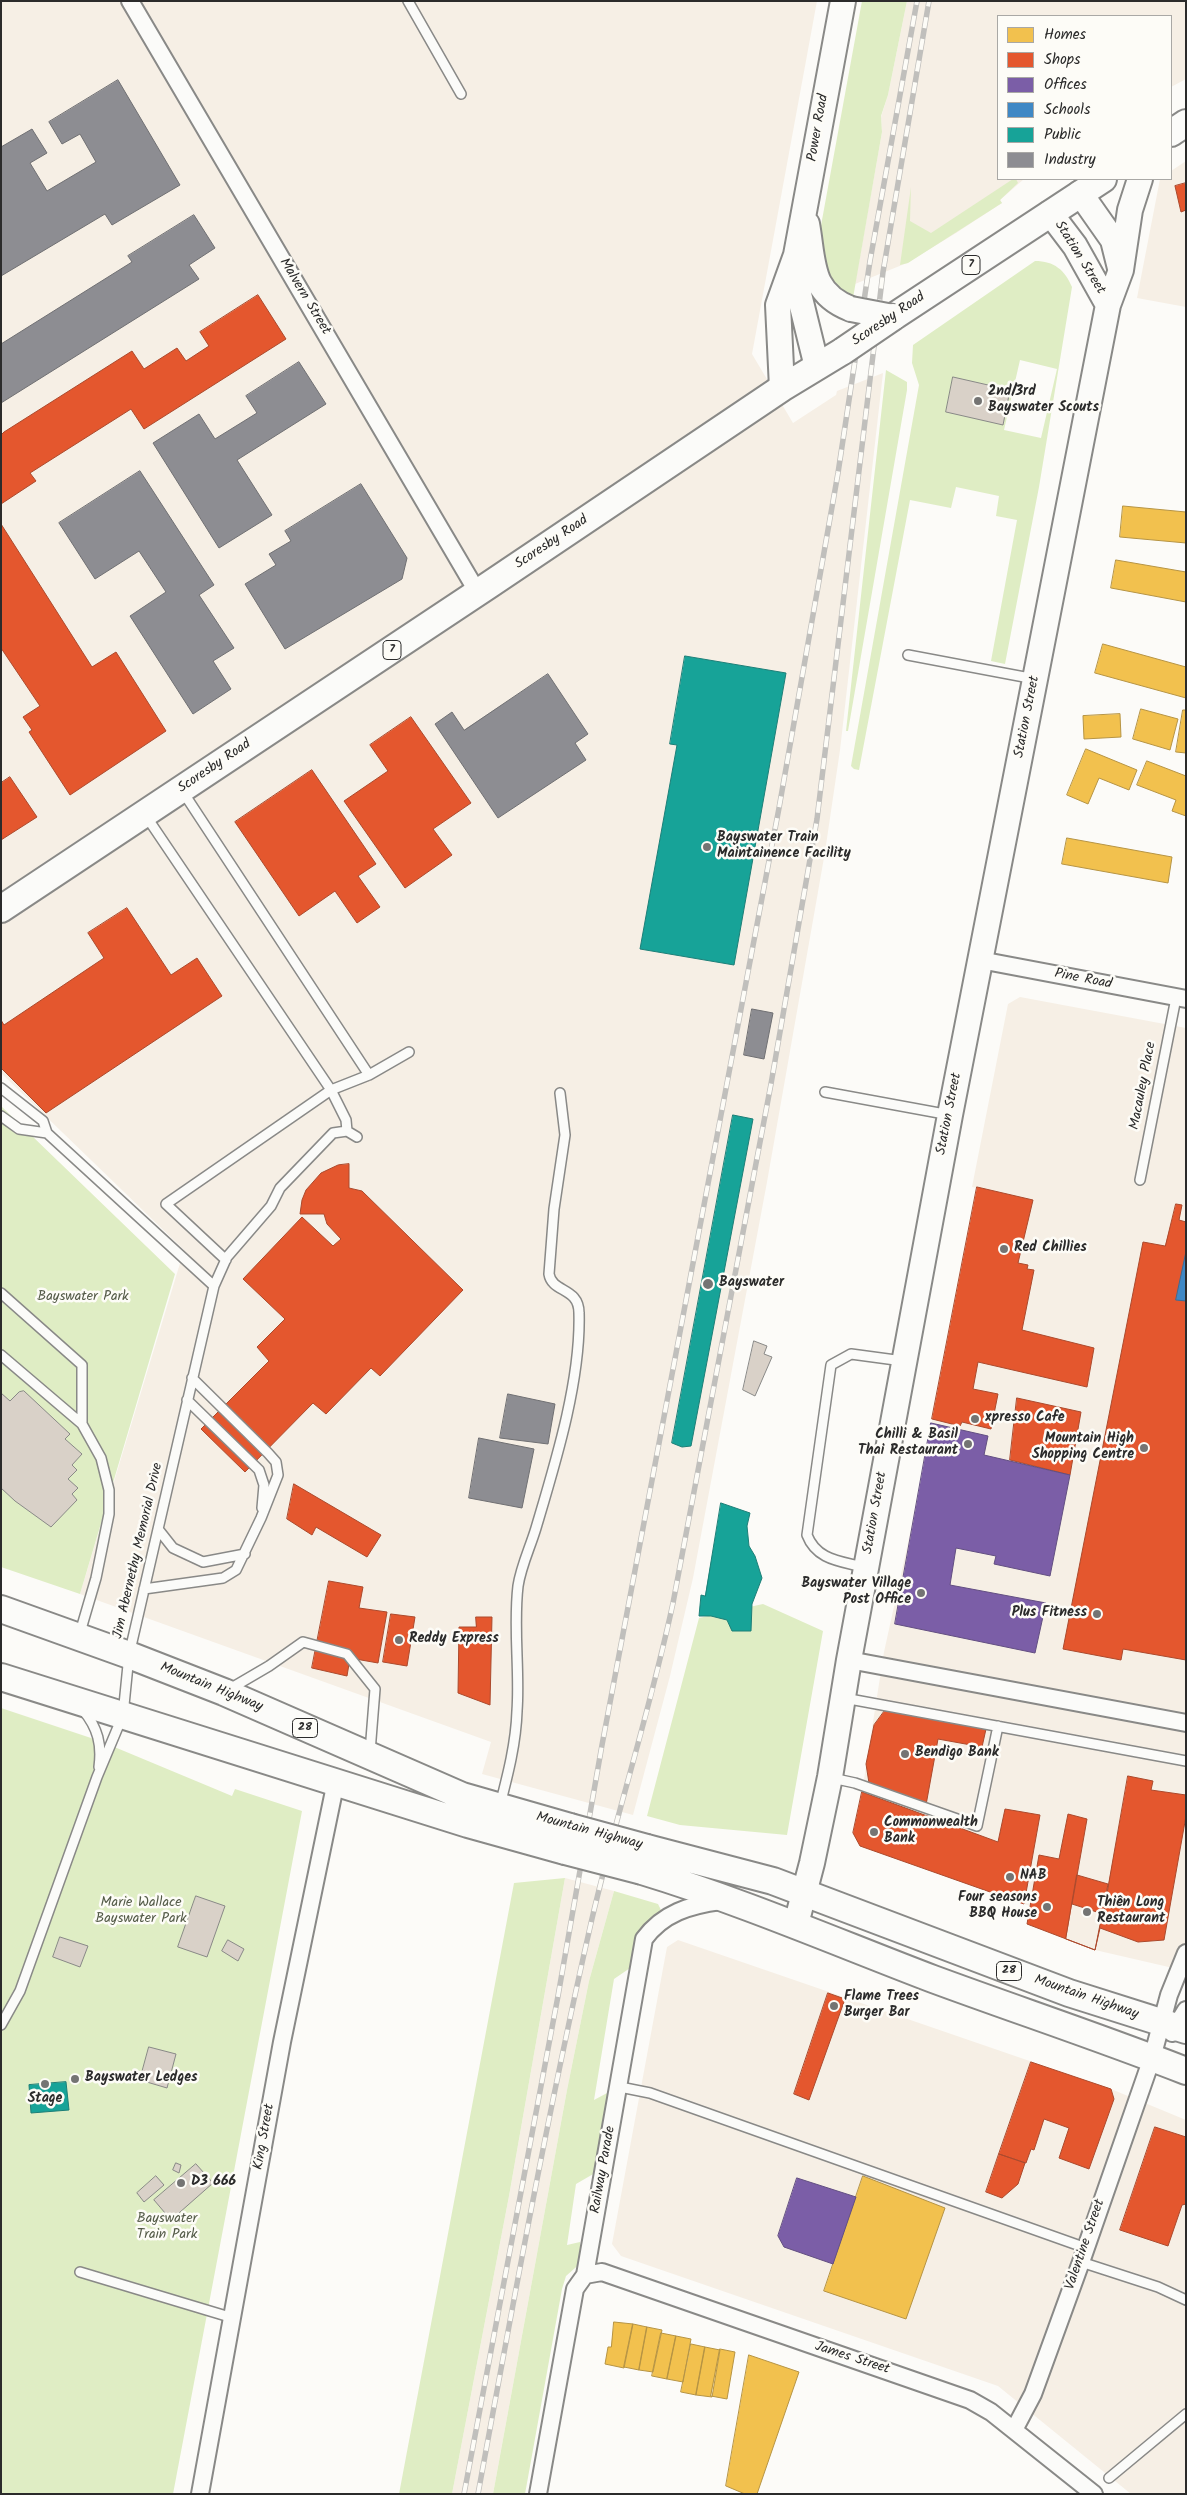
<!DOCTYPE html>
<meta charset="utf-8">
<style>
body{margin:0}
#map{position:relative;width:1187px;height:2495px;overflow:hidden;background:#fcfbf8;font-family:Kalam,sans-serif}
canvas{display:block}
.frame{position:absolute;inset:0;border:2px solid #2b2b2b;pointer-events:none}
.legend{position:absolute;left:997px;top:15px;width:175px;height:165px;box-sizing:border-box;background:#fdfcf7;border:1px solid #a9a8a5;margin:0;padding:6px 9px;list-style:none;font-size:15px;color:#2b2b2b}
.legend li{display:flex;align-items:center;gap:10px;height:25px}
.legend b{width:25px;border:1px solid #a9a8a5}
</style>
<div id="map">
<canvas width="1187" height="2495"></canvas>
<div class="frame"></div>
<ul class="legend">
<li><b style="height:14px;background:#f2c14e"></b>Homes</li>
<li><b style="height:14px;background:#e4572e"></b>Shops</li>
<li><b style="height:14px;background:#7b5ea7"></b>Offices</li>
<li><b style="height:14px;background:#3f88c5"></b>Schools</li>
<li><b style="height:14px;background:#17a398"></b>Public</li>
<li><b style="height:14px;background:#8d8d92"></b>Industry</li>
</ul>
</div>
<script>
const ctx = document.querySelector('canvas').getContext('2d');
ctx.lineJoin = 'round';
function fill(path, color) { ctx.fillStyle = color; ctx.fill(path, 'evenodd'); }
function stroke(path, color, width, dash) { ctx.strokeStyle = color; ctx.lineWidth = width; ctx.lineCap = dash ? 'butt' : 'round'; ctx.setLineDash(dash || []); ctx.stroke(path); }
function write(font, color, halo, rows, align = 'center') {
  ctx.font = font + ' Kalam,sans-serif'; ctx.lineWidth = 5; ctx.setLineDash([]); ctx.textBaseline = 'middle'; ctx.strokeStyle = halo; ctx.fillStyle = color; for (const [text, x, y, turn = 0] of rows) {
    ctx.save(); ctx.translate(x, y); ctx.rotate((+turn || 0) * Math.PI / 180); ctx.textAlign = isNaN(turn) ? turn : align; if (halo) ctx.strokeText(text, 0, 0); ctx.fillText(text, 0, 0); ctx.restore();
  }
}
fill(new Path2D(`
 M1 1H817L752 354 793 423 836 395 837 391 883 373 840 750 825 852 767 1182 693 1578 670 1676 633 1815 482 1774 491 1742 80 1594 184 1250 1 1073ZM686 656 786 673 733 965 640 949 677 745 670 743Z
 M907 1H1186V79L1171 87V16H998V179H1024L1000 200 1002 203 956 233 907 263 855 284 882 132 881 117 888 95Z
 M1186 161V307L1137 298 1160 179H1171V171Z
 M1020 997 1186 1028V1971L1095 1950 1027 1924 1030 1906 860 1846 853 1833 862 1792 884 1652 914 1515 977 1188 972 1187 1008 1004Z
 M565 1878 614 1891 589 1981 567 2090 493 2494H452L509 2196Z
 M678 1940 1111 2089 1186 2120V2494H1131L998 2386 621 2256 612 2244 667 1947Z`), '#f6efe5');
fill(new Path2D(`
 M862 1H907L888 95 881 116 882 132 853 298 840 295 824 274 820 231Z
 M1013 179H1016L1018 183 1000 200 1002 203 908 263 900 265 911 187 910 221 931 233Z
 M1035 261C1054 261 1065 270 1072 287L1039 487 1005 664 991 661 1017 520 996 516 999 496 956 487 951 508 910 500 859 770 854 769 851 766 919 385 912 363 913 345ZM1020 360 1057 369 1041 438 1004 430ZM953 378 1010 390 1003 424Z
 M886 370 907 382V390L848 731H846Z
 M1 1106 175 1274 80 1594 1 1567Z
 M763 1604 823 1631 787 1835 680 1825 647 1816 699 1618Z
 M1 1708 100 1741 232 1796 235 1789 302 1811 173 2494H1Z
 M565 1878 509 2196 452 2494H399L514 1883Z
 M614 1891 658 1904 661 1910C637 1931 635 1934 633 1966L614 1979 594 2100 609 2092 595 2173 576 2184 567 2245 580 2242 583 2261 566 2276 562 2289 525 2494H493L567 2090 589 1981Z`), '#dfedc4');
const homes = new Path2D(`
 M1123 506 1186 512V543L1120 537Z
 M1116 560 1186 572V602L1111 588Z
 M1103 644 1186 667V698L1095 673Z
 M1141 709 1178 719 1170 750 1133 739Z
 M1183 710H1186V753L1176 752Z
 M1120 714 1121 737 1084 739 1083 716Z
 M1086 749 1137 770 1129 790 1099 778 1088 804 1067 795Z
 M1147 761 1186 776V816L1172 811 1176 800 1137 785Z
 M1067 838 1172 857 1168 883 1062 864Z
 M863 2176 945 2208 906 2319 824 2291Z
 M614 2322 633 2324 624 2368 605 2364 608 2347H611Z
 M633 2324 647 2327 639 2370 624 2367Z
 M647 2327 662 2330 653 2372 639 2370Z
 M661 2333 676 2336 667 2379 652 2376Z
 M676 2336 691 2339 683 2382 667 2379Z
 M691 2344 705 2347 696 2395 681 2392Z
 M705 2347 720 2350 712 2397 696 2395Z
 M720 2349 735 2352 727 2399 711 2396Z
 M749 2355 799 2372 757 2494H745L726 2486Z`);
fill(homes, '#f2c14e');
stroke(homes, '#b69444', 1);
const shops = new Path2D(`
 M1186 183V210L1181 212 1175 186Z
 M258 295 286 339 144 429 131 409 30 473 36 481 1 504V435L4 432 132 351 144 369 177 348 186 361 209 346 200 332Z
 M1 524 92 667 116 652 166 731 70 795 29 732 32 730 23 717 40 706 1 648Z
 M411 717 471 803 433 829 452 855 405 888 344 801 388 771 370 745Z
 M312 770 376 864 358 876 380 907 357 923 335 891 299 916 235 822Z
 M10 777 37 817 1 840V783Z
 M127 908 171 975 197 958 222 996 46 1113 1 1068V1020L4 1025 104 958 88 933Z
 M349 1164V1188L362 1191 463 1290 380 1376 371 1368 326 1414 313 1403 245 1472 201 1429 269 1361 257 1347 285 1319 243 1279 302 1217 333 1246 341 1239 327 1224 324 1214H300L302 1200 306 1190 321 1173 338 1165Z
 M977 1187 1033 1200 1018 1263 1028 1265 1027 1269 1034 1270 1022 1330 1094 1348 1087 1387 978 1362 973 1389 998 1394 991 1429 962 1422 960 1426 932 1419Z
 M1176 1204 1182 1205 1179 1220 1186 1222V1660L1123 1649 1121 1660 1063 1649 1143 1242 1165 1246Z
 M1017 1398 1081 1412 1070 1475 1010 1460Z
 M294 1484 381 1535 367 1557 316 1527 312 1535 287 1519Z
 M329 1581 363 1587 359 1608 387 1612 378 1663 350 1658 347 1676 312 1668Z
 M391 1614 415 1617 407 1666 383 1662Z
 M476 1617H492L490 1705 458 1693 459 1627H476Z
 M886 1709 986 1729 982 1747 938 1739 926 1805 869 1783 866 1764 874 1725Z
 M1128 1776 1153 1781 1151 1790 1186 1795V1816L1164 1940 1138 1942 1100 1928 1095 1950 1027 1924 1039 1855 1059 1859 1068 1814 1087 1819 1072 1904 1103 1914Z
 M862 1792 998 1842 1005 1809 1040 1815 1024 1904 860 1846 853 1833Z
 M1077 1875 1108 1884 1095 1950 1066 1939Z
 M828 1993 845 1999 809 2100 794 2094Z
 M1031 2062 1111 2089 1114 2099 1089 2169 1059 2158 1069 2128 1044 2119 1034 2150 1031 2149 1026 2163 999 2154Z
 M1155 2127 1186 2137V2204L1182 2205 1168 2246 1120 2230Z
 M999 2154 1025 2163 1018 2184 1002 2198 986 2192Z`);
fill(shops, '#e4572e');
stroke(shops, '#ac4a2d', 1);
const offices = new Path2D(`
 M931 1423 988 1436 984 1455 1070 1475 1050 1576 994 1564 996 1556 956 1548 950 1585 1046 1603 1035 1653 895 1624Z
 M797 2178 856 2197 833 2264 784 2247 778 2236Z`);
fill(offices, '#7b5ea7');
stroke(offices, '#634f82', 1);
const schools = new Path2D(`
 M1186 1252V1301L1176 1300Z`);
fill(schools, '#3f88c5');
stroke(schools, '#396c97', 1);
const public = new Path2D(`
 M685 656 786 673 734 965 640 949 677 745 670 744Z
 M733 1115 753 1119 691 1446 682 1447 672 1443Z
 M721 1503 750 1513 747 1526 749 1546 755 1556 762 1578 752 1604 751 1631H732L727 1620 711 1616H699L701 1595 705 1596Z
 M66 2082 69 2110 31 2113 29 2085Z`);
fill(public, '#17a398');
stroke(public, '#1d7f77', 1);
const industry = new Path2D(`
 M118 80 180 185 112 225 105 214 1 276V147L32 129 47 153 30 163 47 191 96 162 80 134 62 144 49 122Z
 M194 215 215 248 189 265 199 279 1 403V344L132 262 128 256Z
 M299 362 326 404 237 460 272 515 219 548 153 443 199 414 215 439 257 413 246 396Z
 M140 471 214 585 199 595 234 648 213 661 231 689 193 714 130 616 166 592 139 551 95 579 59 523Z
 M361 484 407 558 402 579 285 649 245 584 276 565 269 554 291 541 285 531Z
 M548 674 588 734 575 743 586 760 498 818 435 724 452 712 464 730Z
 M752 1009 773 1013 764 1059 744 1055Z
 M508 1394 555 1404 548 1444 500 1438Z
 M479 1438 534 1449 522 1508 469 1498Z`);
fill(industry, '#8d8d92');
stroke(industry, '#707073', 1);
const building = new Path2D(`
 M953 377 1010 390 1003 425 946 412Z
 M754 1341 767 1346 764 1354 772 1357 755 1396 743 1390Z
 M24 1391 70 1434 65 1439 82 1454 72 1465 77 1470 68 1479 78 1488 72 1494 77 1500 51 1527 15 1501 1 1488V1393L10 1401 19 1392Z
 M196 1896 225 1906 207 1957 178 1947Z
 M60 1937 88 1946 80 1967 53 1957Z
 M228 1940 244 1949 238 1961 222 1951Z
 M149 2047 176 2054 167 2088 140 2080Z
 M176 2163 181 2165 179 2173 173 2170Z
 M196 2164 213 2183 171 2220 154 2200Z
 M156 2176 164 2185 144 2202 137 2193Z`);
fill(building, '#d9d1c8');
stroke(building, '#898987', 1);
const lane = new Path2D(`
 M408 1 461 94
 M908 655 1035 679
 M183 792 369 1075
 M146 816 331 1090 346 1120 347 1131
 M1 1088 43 1121 47 1133 214 1286
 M825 1092 950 1115
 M1 1116 19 1129 47 1133
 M1140 1180 1176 998
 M226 1260 166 1204 331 1090 369 1075 409 1052
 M1 1293 82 1365V1424
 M1 1355 82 1424 101 1458 109 1490V1514L96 1578 79 1636
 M187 1400 259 1470 264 1485 262 1508
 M158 1529 173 1548 203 1562 245 1554
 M866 1568C842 1561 817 1561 807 1535L831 1365 851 1354 903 1361
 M144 1589 223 1578 236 1570 261 1518 278 1475 276 1462 268 1453 192 1378
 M228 1690 269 1666 303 1642 347 1654 375 1689 370 1752
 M844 1698 1186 1761
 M83 1710C98 1728 102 1745 99 1767
 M832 1778 855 1783 977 1826 998 1726
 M500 1805C508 1774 516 1743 517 1711 520 1670 513 1628 518 1586 521 1566 530 1548 536 1528 555 1464 581 1381 579 1313 579 1287 552 1293 549 1274L554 1209 565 1135 560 1093
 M1 2025 20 1991 97 1777 123 1715 129 1655 214 1286 227 1257 271 1206 280 1188 333 1133 347 1131 357 1137
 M620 2087 650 2093 1086 2248
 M1081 2262 1158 2287 1186 2300
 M80 2272 233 2318
 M1109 2478 1186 2414`);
const street = new Path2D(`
 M130 1 478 593
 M980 960 1186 999
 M849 1660 1186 1723
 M1172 2033 1186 2010
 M585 2275 602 2272 970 2400 991 2412 1094 2494
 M1014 2430 1033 2394 1081 2262 1152 2058 1169 1995 1186 1953
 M200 2494 282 2042 336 1781
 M538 2494 575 2289 585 2275 644 1939C663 1913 690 1905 721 1901`);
const secondary = new Path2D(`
 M1080 193 1113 240 1120 268
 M1050 213 1075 246 1108 305
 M807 224C814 262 809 293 851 309
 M797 264 799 294 817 367
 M782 388 778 305 796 255 843 1
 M796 1924 812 1863 830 1777 849 1660 950 1115 1108 305 1121 270 1130 210 1140 179`);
const primary = new Path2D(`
 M1171 133 1186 123
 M893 317 1103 179
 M1 909 489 585 782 388 843 351
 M1 1609 129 1655 224 1692 462 1796 570 1827
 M1 1677 468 1824 565 1851
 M647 1848 773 1881 1069 1993 1186 2030
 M642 1871C741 1901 836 1942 933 1979 1017 2010 1102 2038 1186 2071`);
stroke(lane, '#898987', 12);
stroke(street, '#898987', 20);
stroke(secondary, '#898987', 28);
stroke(primary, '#898987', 30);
stroke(lane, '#fbfbf9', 9);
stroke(street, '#fbfbf9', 16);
stroke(secondary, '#fbfbf9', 24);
stroke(primary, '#fbfbf9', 26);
const rail = new Path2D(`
 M464 2494 558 1996 602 1745 779 808 838 473 870 261 917 1
 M478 2494C513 2303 548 2112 591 1923 616 1815 650 1711 673 1603L771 1084 817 819 883 272 929 1`);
stroke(rail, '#c0bfbc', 5.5);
stroke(rail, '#fdfcf7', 4, [11]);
const secondaryBridge = new Path2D(`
 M851 309 893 317`);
const primaryBridge = new Path2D(`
 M843 351 893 317
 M570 1827 647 1848
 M565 1851 642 1871`);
stroke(secondaryBridge, '#898987', 28, []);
stroke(primaryBridge, '#898987', 30, []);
stroke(secondaryBridge, '#fbfbf9', 24);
stroke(primaryBridge, '#fbfbf9', 26);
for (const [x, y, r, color] of [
 [978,401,5,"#747473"],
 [707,847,5,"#747473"],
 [1004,1249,5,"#747473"],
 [708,1284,6,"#747473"],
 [975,1419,5,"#747473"],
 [968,1444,5,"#747473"],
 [1144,1448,5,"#747473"],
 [921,1593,5,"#747473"],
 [1097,1614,5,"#747473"],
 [399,1640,5,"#747473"],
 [905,1754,5,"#747473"],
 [874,1832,5,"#747473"],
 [1010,1877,5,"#747473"],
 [1047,1907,5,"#747473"],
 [1087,1912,5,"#747473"],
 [834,2006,5,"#747473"],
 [75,2079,5,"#747473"],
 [45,2084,5,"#747473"],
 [181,2183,5,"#747473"]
]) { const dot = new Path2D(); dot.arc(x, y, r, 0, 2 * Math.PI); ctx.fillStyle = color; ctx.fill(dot); stroke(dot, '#fdfcf7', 2); }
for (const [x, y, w] of [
 [971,265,18],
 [392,650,18],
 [305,1728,25],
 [1009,1971,25]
]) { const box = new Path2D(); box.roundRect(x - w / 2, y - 9.5, w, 19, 4); ctx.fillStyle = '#fdfcf7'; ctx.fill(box); stroke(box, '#2b2b2b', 1); }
write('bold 12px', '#2b2b2b', null, [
 ["7",971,265],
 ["7",392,650],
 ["28",305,1728],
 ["28",1009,1971]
]);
write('14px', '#2b2b2b', '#fdfcf7', [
 ["Power Road",819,128,-80],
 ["Station Street",1079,258,58],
 ["Malvern Street",304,297,59],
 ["Scoresby Road",889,320,-34],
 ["Scoresby Road",552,543,-34],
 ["Station Street",1028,717,-79],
 ["Scoresby Road",215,767,-34],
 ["Pine Road",1083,980,11],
 ["Macauley Place",1144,1086,-79],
 ["Station Street",950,1114,-79],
 ["Station Street",876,1513,-80],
 ["Jim Abernethy Memorial Drive",139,1551,-77],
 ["Mountain Highway",211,1688,22],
 ["Mountain Highway",589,1832,15],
 ["Mountain Highway",1086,1998,19],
 ["King Street",265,2137,-80],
 ["Railway Parade",604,2170,-80],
 ["Valentine Street",1086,2245,-71],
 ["James Street",852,2359,18]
]);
write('bold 14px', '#2b2b2b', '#fdfcf7', [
 ["2nd/3rd",988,393],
 ["Bayswater Scouts",988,409],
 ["Bayswater Train",717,839],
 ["Maintainence Facility",717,855],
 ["Red Chillies",1014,1249],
 ["Bayswater",719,1284],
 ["xpresso Cafe",985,1419],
 ["Chilli & Basil",958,1436,"right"],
 ["Thai Restaurant",958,1452,"right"],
 ["Mountain High",1134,1440,"right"],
 ["Shopping Centre",1134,1456,"right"],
 ["Bayswater Village",911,1585,"right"],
 ["Post Office",911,1601,"right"],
 ["Plus Fitness",1087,1614,"right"],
 ["Reddy Express",409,1640],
 ["Bendigo Bank",915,1754],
 ["Commonwealth",884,1824],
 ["Bank",884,1840],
 ["NAB",1020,1877],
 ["Four seasons",1037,1899,"right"],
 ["BBQ House",1037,1915,"right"],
 ["Thiên Long",1097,1904],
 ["Restaurant",1097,1920],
 ["Flame Trees",844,1998],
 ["Burger Bar",844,2014],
 ["Bayswater Ledges",85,2079],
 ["Stage",45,2100,"center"],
 ["D3 666",191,2183]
], 'left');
write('14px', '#525946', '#fdfcf7', [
 ["Bayswater Park",83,1298],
 ["Marie Wallace",141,1904],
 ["Bayswater Park",141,1920],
 ["Bayswater",167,2220],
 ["Train Park",167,2236]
]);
</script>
